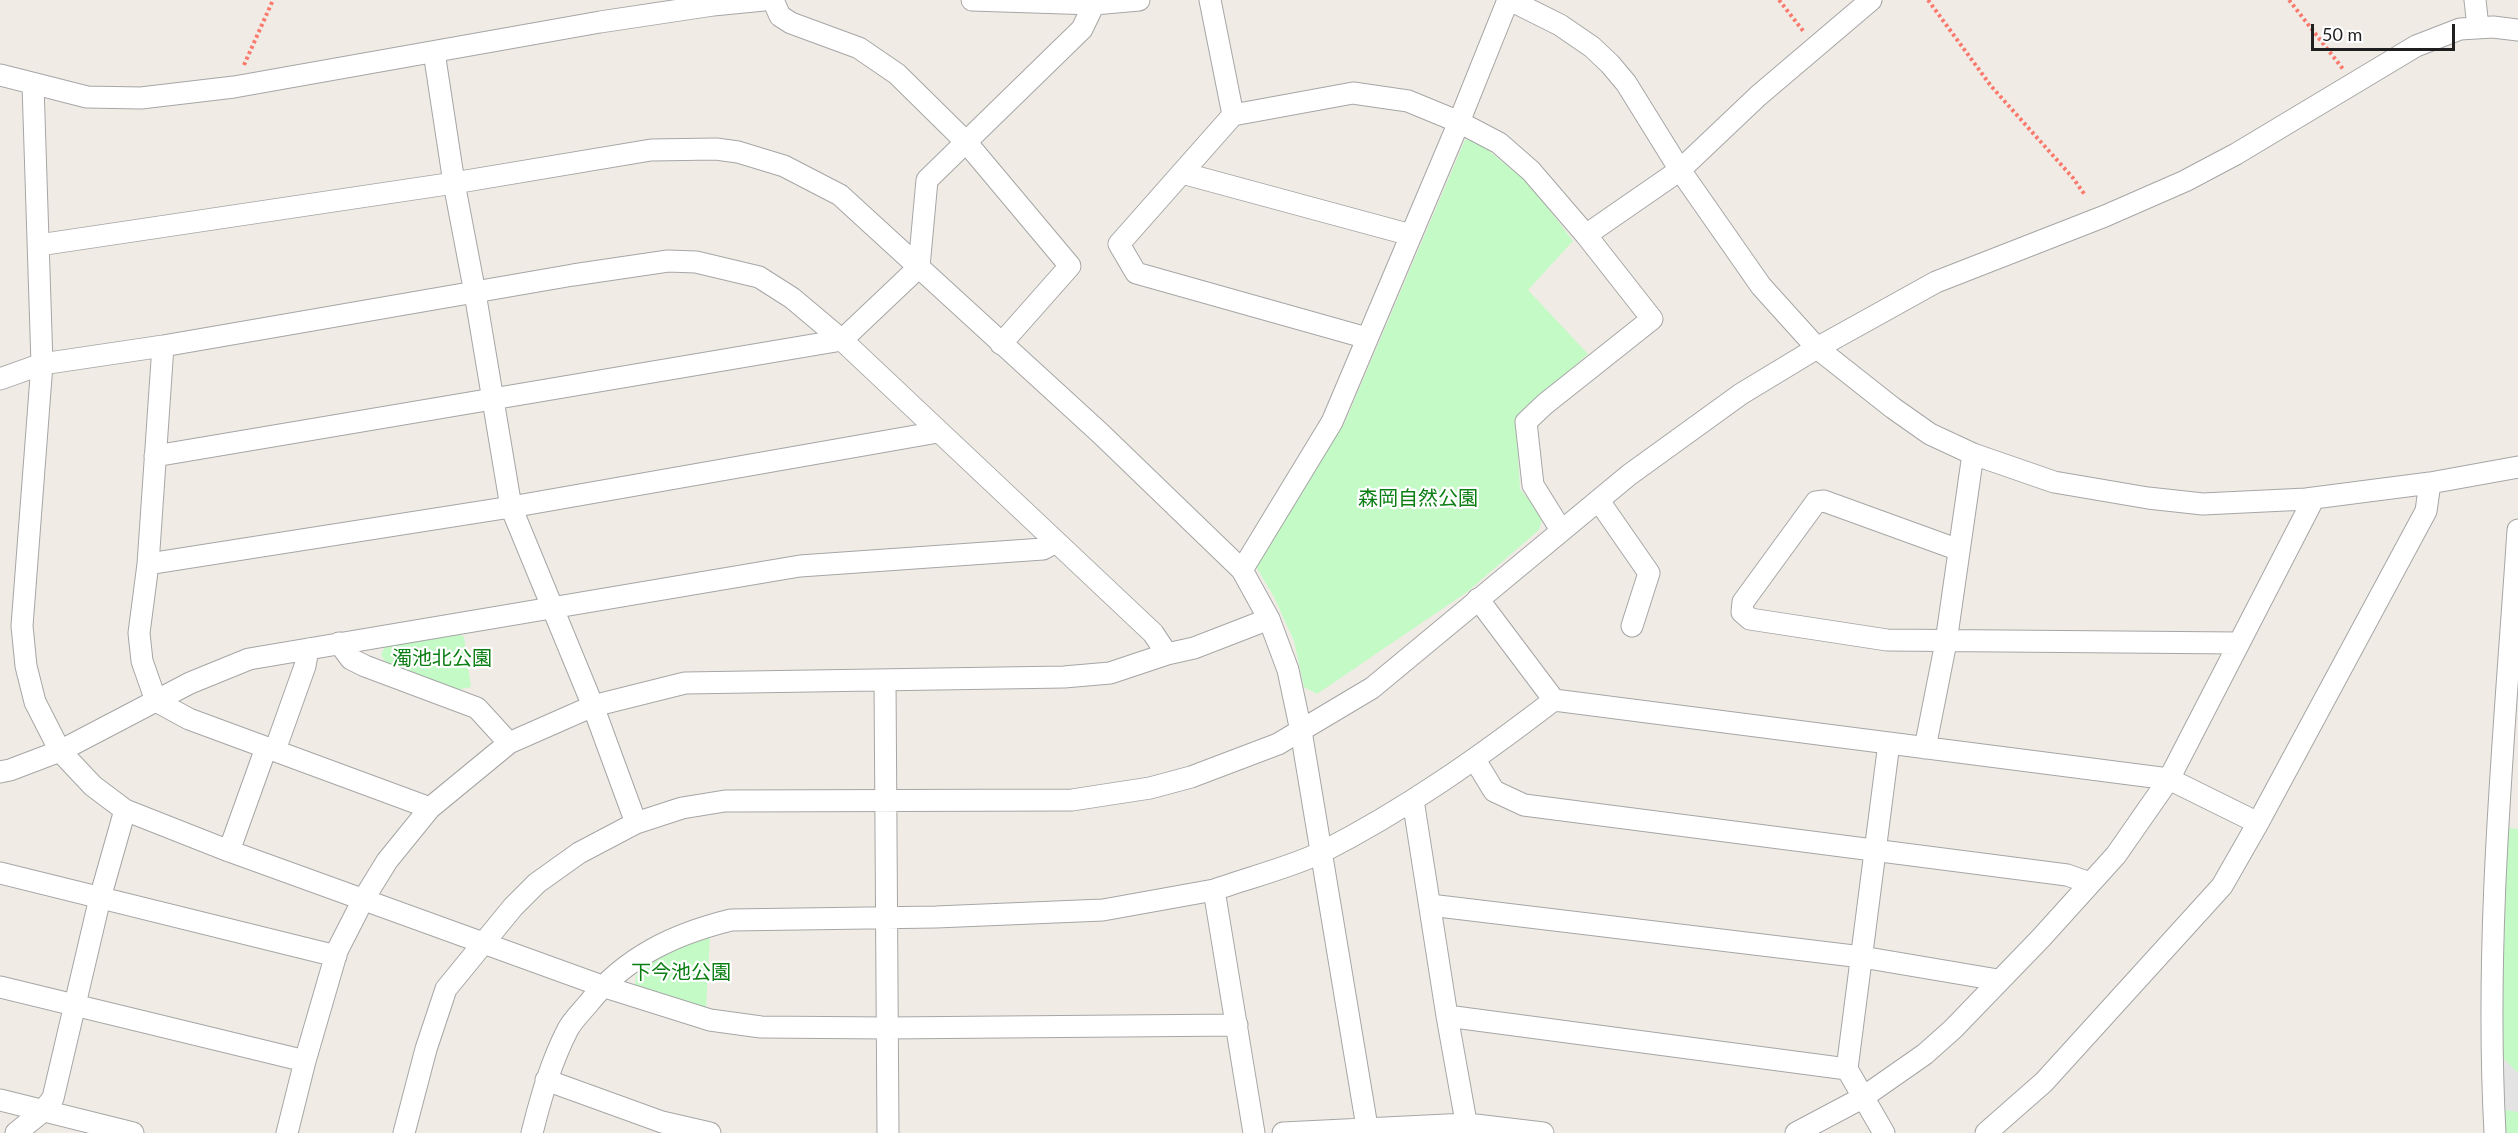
<!DOCTYPE html>
<meta charset="utf-8">
<style>
body{margin:0}
#map{position:relative;width:2518px;height:1133px;overflow:hidden;background:#f0ece5;font-family:Lato,sans-serif}
canvas{display:block}
.scale{position:absolute;left:2311px;top:24px;width:144px;height:27px;box-sizing:border-box;border:3px solid #1f1f1f;border-top:0;padding-left:8px;font-size:18px;line-height:21px;white-space:nowrap;color:#1f1f1f;-webkit-text-stroke:4px #fff;paint-order:stroke}
</style>
<div id="map">
<canvas width="2518" height="1133"></canvas>
<div class="scale">50 m</div>
</div>
<script>
const ctx = document.querySelector('canvas').getContext('2d');
ctx.lineJoin = 'round';
function fill(path, color) { ctx.fillStyle = color; ctx.fill(path, 'evenodd'); }
function stroke(path, color, width, dash) { ctx.strokeStyle = color; ctx.lineWidth = width; ctx.lineCap = dash ? 'butt' : 'round'; ctx.setLineDash(dash || []); ctx.stroke(path); }
function write(font, color, halo, rows, align = 'center') {
  ctx.font = font + ' Lato,"Noto Sans JP",sans-serif'; ctx.lineWidth = 4.5; ctx.setLineDash([]); ctx.textBaseline = 'middle'; ctx.strokeStyle = halo; ctx.fillStyle = color; for (const [text, x, y, turn = 0] of rows) {
    ctx.save(); ctx.translate(x, y); ctx.rotate((+turn || 0) * Math.PI / 180); ctx.textAlign = isNaN(turn) ? turn : align; if (halo) ctx.strokeText(text, 0, 0); ctx.fillText(text, 0, 0); ctx.restore();
  }
}
fill(new Path2D(`
 M1473 138 1530 184 1573 241 1528 290 1588 354 1516 418 1520 489 1543 517 1539 530 1467 592 1317 694 1304 687 1294 641 1274 597 1255 565 1345 422 1465 140Z
 M455 632 464 637 471 687 456 690 389 667 381 655 386 644Z
 M2498 827 2518 829V1133H2496Z
 M710 936 706 1009 635 985 636 975 662 953Z`), '#c3fac6');
fill(new Path2D(`
 M2492 1047 2518 1073V1112L2493 1108Z`), '#e3e3e3');
const minor = new Path2D(`
 M773 0 780 16 791 23 859 48 897 74 966 142 1070 266 1001 344
 M972 0 1094 4 1139 0
 M1210 0 1233 115
 M1510 0 1560 25 1592 47 1610 64 1626 83 1680 170 1761 286 1817 348 1893 408 1930 434 1973 454 2054 482 2148 498 2203 504 2306 499 2430 483 2518 467
 M2475 0 2478 27
 M434 52 454 183 475 293 511 507 593 706 636 823
 M0 75 87 97 141 98 234 87 600 22 713 5 764 0
 M33 85 42 364 22 626 26 666 35 702 60 751 93 786 125 810 229 851 602 986 710 1020 761 1027 887 1028 1237 1025
 M1182 173 1411 235
 M1586 235 1680 170 1758 96 1871 0
 M39 245 454 183 651 150 716 149 738 152 784 166 840 195 1100 433 1242 570 1269 619 1288 670 1301 731 1368 1133
 M1367 338 1136 273 1119 244 1233 115 1353 93 1408 101 1459 122 1499 143 1531 171 1586 235 1652 319 1545 404 1526 422 1533 485 1561 530
 M163 346 148 564 139 633 142 661 156 701 189 719 430 808 387 861 363 900 337 951 305 1061 287 1133
 M0 379 42 364 163 346 573 275 668 261 696 262 759 277 792 298 842 340 1153 633 1167 654 1194 648 1269 619
 M155 456 842 340 919 267 927 180 1082 29 1094 4
 M1599 501 1649 573 1632 626
 M1959 550 1824 501 1816 502 1743 602 1742 612 1750 619 1887 640 2237 643
 M148 564 511 507 938 432
 M1242 570 1332 422 1459 122 1508 0
 M1478 599 1554 700
 M339 643 351 659 365 666 477 708 509 743
 M885 680 888 1133
 M1925 748 1946 642 1973 454
 M275 750 305 666 308 649
 M1475 760 1494 791 1524 805 2067 875 2090 883
 M0 772 10 770 60 751 190 683 249 659 800 566 1043 549 1056 542
 M1413 800 1447 1016 1468 1133
 M430 808 509 743 593 706 685 683 1064 677 1110 673 1167 654
 M229 851 266 748
 M0 873 336 956
 M1430 905 1862 957 1998 980
 M0 987 305 1061
 M1447 1016 1847 1069 1884 1133
 M1847 1069 1889 743
 M546 1080 662 1122 710 1133
 M0 1100 133 1133
 M16 1133 43 1111 53 1098 100 898 125 810
 M404 1133 426 1049 446 989 513 907 537 883 579 853 636 823 682 808 725 801 1072 800 1150 788 1191 777 1278 744 1372 688 1629 475 1741 394 1817 348 1936 282 2105 216 2185 181 2236 154 2416 46 2460 29 2493 27 2518 30
 M532 1133C541 1097 551 1062 568 1029 573 1020 581 1012 588 1004 625 957 674 934 731 920L936 917 1103 910 1214 890
 M1254 1133 1214 890C1247 878 1292 867 1322 852 1405 810 1481 756 1554 700L2169 779 2258 823
 M1283 1133 1467 1124 1543 1133
 M1796 1133 1862 1098 1925 1054 1953 1029 2041 938 2116 855 2169 779 2314 498
 M1986 1133 2044 1082 2222 886 2258 823 2426 511 2430 483
 M2495 1133C2484 932 2505 730 2518 530`);
stroke(minor, '#a6a6a6', 23);
stroke(new Path2D(`
 M1779 0 1804 32
 M1928 0 1991 86 2073 178 2085 195
 M2289 0 2343 69
 M244 65 273 0`), '#fa796d', 4, [3, 3]);
stroke(minor, '#fff', 21);
write('20px', '#0c7f14', '#fff', [
 ["森岡自然公園",1418,499],
 ["濁池北公園",442,659],
 ["下今池公園",681,973]
]);
</script>
